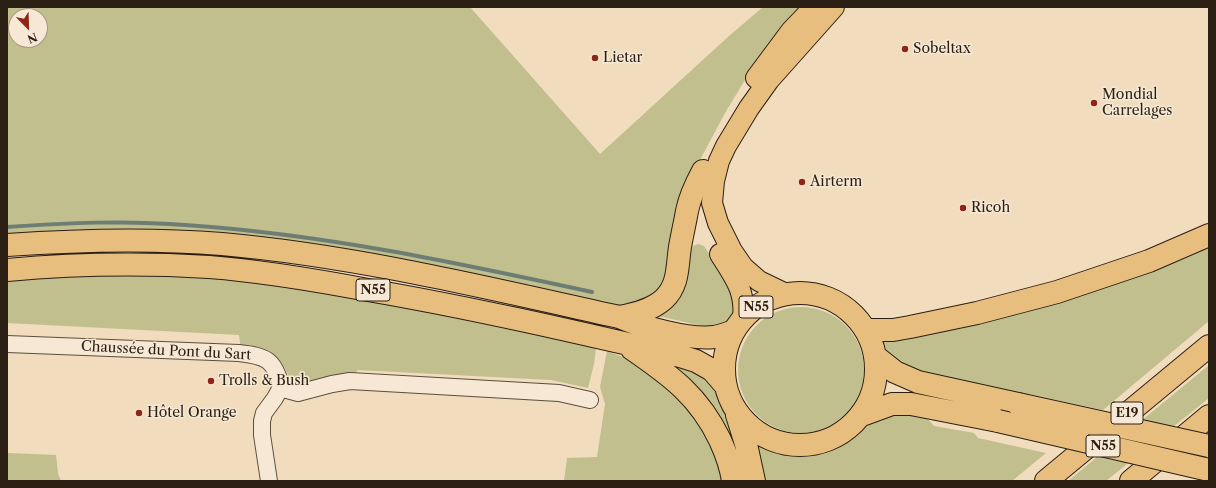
<!DOCTYPE html>
<meta charset="utf-8">
<style>
body{margin:0}
#map{position:relative;width:1216px;height:488px;overflow:hidden;background:#f1dcbd;font-family:"Libre Caslon Text",serif}
canvas{display:block}
.frame{position:absolute;inset:0;border:8px solid #2b1f14;pointer-events:none}
.north{position:absolute;left:8px;top:8px;width:40px;height:40px;box-sizing:border-box;background:#f6e8d4;border:1px solid #a59887;border-radius:50%;rotate:157deg;font-size:11px;font-weight:700;line-height:16px;text-align:center;color:#2b1f14}
.north::after{content:'';display:block;margin:auto;width:14px;height:18px;background:#8f2418;clip-path:polygon(50% 0,100% 100%,50% 72%,0 100%)}
</style>
<div id="map">
<canvas width="1216" height="488"></canvas>
<div class="frame"></div>
<div class="north">N</div>
</div>
<script>
const ctx = document.querySelector('canvas').getContext('2d');
ctx.lineJoin = 'round';
function fill(path, color) { ctx.fillStyle = color; ctx.fill(path, 'evenodd'); }
function stroke(path, color, width, dash) { ctx.strokeStyle = color; ctx.lineWidth = width; ctx.lineCap = dash ? 'butt' : 'round'; ctx.setLineDash(dash || []); ctx.stroke(path); }
function write(font, color, halo, rows, align = 'center') {
  ctx.font = font + ' "Libre Caslon Text",serif'; ctx.lineWidth = 3; ctx.setLineDash([]); ctx.textBaseline = 'middle'; ctx.strokeStyle = halo; ctx.fillStyle = color; for (const [text, x, y, turn = 0] of rows) {
    ctx.save(); ctx.translate(x, y); ctx.rotate((+turn || 0) * Math.PI / 180); ctx.textAlign = isNaN(turn) ? turn : align; if (halo) ctx.strokeText(text, 0, 0); ctx.fillText(text, 0, 0); ctx.restore();
  }
}
fill(new Path2D(`
 M7 7H470L600 154 729 36 763 7H803L751 70 725 113 701 158 687 189 666 287 631 308 489 278 7 237ZM16 16H40V40H16Z
 M1209 243V321L1103 410 1029 394 1019 396 912 371 887 352 879 340Z
 M698 244 704 246 730 285 735 314 728 322 711 328 658 316 689 250 693 246Z
 M97 274 218 278 281 285 424 308 596 348 594 364 588 388 551 380 358 370 352 377 315 384 293 385C289 378 286 369 282 363 273 350 255 350 241 349L239 335 7 323V278Z
 M738 370a63 63 0 1 1 126 0a63 63 0 1 1-126 0Z
 M607 351 638 363 657 375 702 421 727 481H564L567 458 597 457 605 404 600 387Z
 M667 362C676 365 686 367 694 371 723 384 737 442 745 470Z
 M1209 365V398L1106 481H1068Z
 M905 412 925 416 934 426 974 433 978 438 1046 453 1012 481H758L751 440C783 462 820 463 852 440 864 431 874 417 890 414 895 413 900 413 905 412Z
 M7 453 56 455 58 474 61 481H7Z`), '#c0bf8d');
stroke(new Path2D(`
 M7 227C66 223 126 220 185 225 323 234 458 263 592 292`), '#6e7d74', 4);
const minor = new Path2D(`
 M7 344 239 353C265 356 275 359 281 387L287 390 298 393 332 384 350 381 559 393 590 400
 M269 481 262 435V421L264 413 275 398 281 387`);
const major = new Path2D(`
 M756 78 791 31 814 7
 M720 254C734 277 746 290 743 319
 M786 294 759 281 743 267 732 251 718 223 712 203 714 181 719 161 726 146 749 108 769 80 834 7`);
const highway = new Path2D(`
 M7 245C78 240 150 238 222 244 356 256 488 288 619 317 642 327 689 340 714 337 720 336 728 333 734 331
 M7 270C74 264 141 263 209 267 262 271 315 280 368 290 473 308 576 332 680 356L696 361 712 370 725 385
 M724 369a76 76 0 1 1 152 0a76 76 0 1 1-152 0Z
 M619 317C635 314 652 310 664 299 679 285 677 266 680 247 682 235 685 223 687 211 690 196 696 184 703 171
 M866 330H893L910 327 977 313 1057 292 1149 261 1209 235
 M632 349C671 376 699 396 720 440 726 453 731 467 733 481
 M876 357 895 372 918 382 1018 404
 M737 415 746 444 754 481
 M862 415 892 404H911L998 421
 M1046 481 1209 346
 M1131 481 1209 416`);
stroke(minor, '#5c4e3e', 18);
stroke(major, '#2b1f14', 22);
stroke(highway, '#2b1f14', 24);
stroke(minor, '#f6e8d4', 16);
stroke(major, '#e8be7e', 20);
stroke(highway, '#e8be7e', 22);
const highwayBridge = new Path2D(`
 M1018 404 1209 446
 M998 421 1209 470`);
stroke(highwayBridge, '#2b1f14', 24, []);
stroke(highwayBridge, '#e8be7e', 22);
for (const [x, y, r, color] of [
 [905,49,4,"#8f2418"],
 [595,58,4,"#8f2418"],
 [1094,103,4,"#8f2418"],
 [802,182,4,"#8f2418"],
 [963,208,4,"#8f2418"],
 [211,381,4,"#8f2418"],
 [139,413,4,"#8f2418"]
]) { const dot = new Path2D(); dot.arc(x, y, r, 0, 2 * Math.PI); ctx.fillStyle = color; ctx.fill(dot); stroke(dot, '#f6e8d4', 1.5); }
for (const [x, y, w] of [
 [373,290,34],
 [756,307,34],
 [1127,413,32],
 [1103,446,34]
]) { const box = new Path2D(); box.roundRect(x - w / 2, y - 11, w, 22, 3); ctx.fillStyle = '#f6e8d4'; ctx.fill(box); stroke(box, '#2b1f14', 1); }
write('bold 13px', '#2b1f14', null, [
 ["N55",373,290],
 ["N55",756,307],
 ["E19",1127,413],
 ["N55",1103,446]
]);
write('14px', '#2b1f14', '#f6e8d4', [
 ["Sobeltax",913,49],
 ["Lietar",603,58],
 ["Mondial",1102,95],
 ["Carrelages",1102,111],
 ["Airterm",810,182],
 ["Ricoh",971,208],
 ["Trolls & Bush",219,381],
 ["Hôtel Orange",147,413]
], 'left');
write('14px', '#2b1f14', '#f6e8d4', [
 ["Chaussée du Pont du Sart",166,351,3]
]);
</script>
